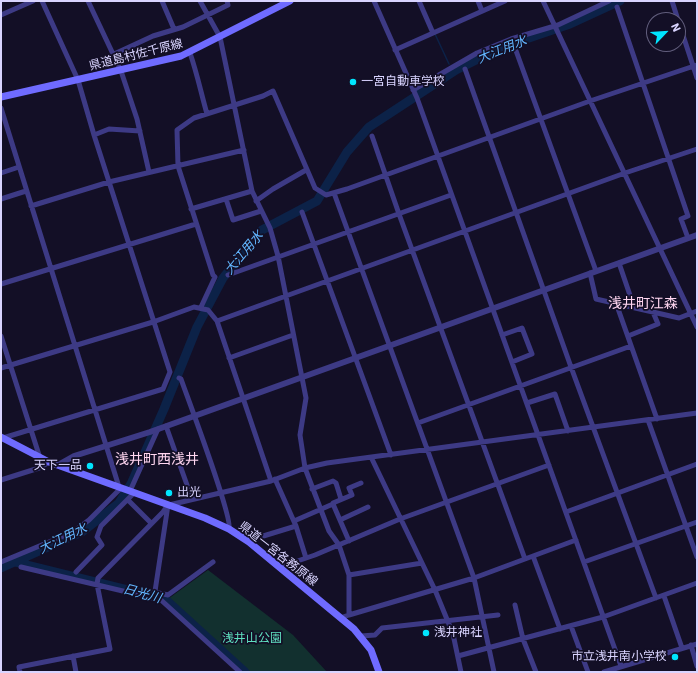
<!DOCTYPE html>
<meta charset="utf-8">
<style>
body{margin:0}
#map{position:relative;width:698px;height:673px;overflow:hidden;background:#130f26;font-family:"IBM Plex Sans",sans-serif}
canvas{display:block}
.frame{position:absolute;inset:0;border:2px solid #d9d4ff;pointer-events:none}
.north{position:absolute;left:646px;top:12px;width:40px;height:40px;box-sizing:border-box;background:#130f26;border:1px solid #625e7d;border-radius:50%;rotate:65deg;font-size:11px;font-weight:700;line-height:16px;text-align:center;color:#d9d4ff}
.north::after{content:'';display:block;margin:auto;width:14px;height:18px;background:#00e5ff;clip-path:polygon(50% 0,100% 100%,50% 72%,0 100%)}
</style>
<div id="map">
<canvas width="698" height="673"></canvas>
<div class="frame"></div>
<div class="north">N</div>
</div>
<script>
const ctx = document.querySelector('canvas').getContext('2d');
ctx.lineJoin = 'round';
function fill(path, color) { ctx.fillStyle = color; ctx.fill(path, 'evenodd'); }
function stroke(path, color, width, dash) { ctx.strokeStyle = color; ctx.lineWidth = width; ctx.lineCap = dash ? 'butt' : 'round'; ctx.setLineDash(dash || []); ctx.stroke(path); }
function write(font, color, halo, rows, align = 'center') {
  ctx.font = font + ' "IBM Plex Sans","Noto Sans JP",sans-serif'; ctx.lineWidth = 3.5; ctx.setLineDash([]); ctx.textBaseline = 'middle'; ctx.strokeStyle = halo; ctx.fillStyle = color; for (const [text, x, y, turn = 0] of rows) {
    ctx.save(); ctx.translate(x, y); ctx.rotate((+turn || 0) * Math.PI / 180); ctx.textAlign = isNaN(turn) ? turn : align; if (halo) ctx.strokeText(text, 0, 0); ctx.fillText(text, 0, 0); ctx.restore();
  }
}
fill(new Path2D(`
 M208 570 293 635 327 672H246L213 643 168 599Z`), '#12302f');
stroke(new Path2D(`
 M435 34 449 64`), '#0c2248', 1.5);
stroke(new Path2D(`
 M15 562 165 599 245 672
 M1 568 82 532 119 503 131 484 164 409 197 327 223 278 262 230 317 201 347 152 369 127 456 70 486 55 526 39 570 24 620 1`), '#0c2248', 9);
stroke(new Path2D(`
 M88 1 121 71 137 119 149 172
 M162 1 174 29
 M200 1 220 37 252 191 270 228 278 256 306 398 300 435 305 468 329 531 339 545 349 575V615L340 618
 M374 1 417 98 621 666
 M419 1 433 33
 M478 1 482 11
 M543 1 697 327
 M672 1 678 20
 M617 7 688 216 681 219 688 238
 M1 15 33 1
 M678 20 697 78
 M515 48 596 271
 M395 50 505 1
 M190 53C197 73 201 93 207 114
 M112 55 153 36 183 27 228 5 227 1
 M465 69 571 367 656 598
 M413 90 477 53 511 39 558 25 609 1
 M1 108 119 487
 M94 135 109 129 140 131
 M372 136 399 214 525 559
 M1 173 19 167
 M334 193 474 578 494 672
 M1 199 26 191
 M226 199 233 220 261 211
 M256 201 273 189 306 170
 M31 206 109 182 244 150
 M191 209 252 191
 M302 212 391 455
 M619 263 634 307
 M590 273 596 299 679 318 697 311
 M228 275 451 195
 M1 284 196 224
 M616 303 657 419
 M201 307 215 277 213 275 178 166 177 130 194 118 263 96 273 91 315 188 326 195 347 189 590 101 697 65
 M217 321 625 173 697 149
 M502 335 522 328 532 354 512 362
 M1 336 40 458
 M628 336 658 324 653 312
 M229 358 293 335
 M1 368 153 322 194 307 208 310 217 321 271 481
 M179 378 181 379C188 399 233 518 229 529
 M527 403 555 394 568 431
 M648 420 697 557
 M418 423 631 346
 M166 426 192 499
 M3 438 163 389 170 372 94 135 78 80 42 1
 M371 457 435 590 453 634 461 672
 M275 479 296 526 306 558
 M1 480 39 468 49 462
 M312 489 333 481 336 483 341 499
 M130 491 158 429
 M128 500 151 523
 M169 505 271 481 305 468 327 463 697 413
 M332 505 333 503 352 495 349 488 361 483
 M566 512 697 464
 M340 520 368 507
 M294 521 333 504 349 541
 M247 541 296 526
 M533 556 560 629
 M1 562 73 532 89 520 121 488
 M584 562 697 522
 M21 567 161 600 240 672
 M280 567 315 555 400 519 549 465
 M76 572 102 545 97 537 101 526 134 493
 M349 575 422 563
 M154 592 168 595 213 562
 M664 596 682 648
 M515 605 523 639 536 672
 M349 615 474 578 576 540
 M571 626 588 672
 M361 636 375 635 382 628 498 615
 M691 645 697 666
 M73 656 76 672
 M458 656 603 617 697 583
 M20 672 19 667 110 649 97 584 98 578 163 512 168 505 154 598
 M604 672 697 644`), '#3d3a85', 5);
stroke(new Path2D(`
 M58 465 74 456 150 432 697 235`), '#3d3a85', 6);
stroke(new Path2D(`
 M1 97 181 56 290 1
 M1 437 49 462 205 518 229 529 249 542 354 629 371 650 379 672`), '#6f6bff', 7);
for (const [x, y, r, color] of [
 [353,82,4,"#00e5ff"],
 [90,466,4,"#00e5ff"],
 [169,493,4,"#00e5ff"],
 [426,633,4,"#00e5ff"],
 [675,657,4,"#00e5ff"]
]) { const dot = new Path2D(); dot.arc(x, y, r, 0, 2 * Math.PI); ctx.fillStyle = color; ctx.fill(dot); stroke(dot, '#130f26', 1.5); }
write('12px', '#d9d4ff', '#130f26', [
 ["県道島村佐千原線",136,55,-14],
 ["県道一宮各務原線",278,554,38]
]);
write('12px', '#d9d4ff', '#130f26', [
 ["一宮自動車学校",361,82],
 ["天下一品",82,466,"right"],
 ["出光",177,493],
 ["浅井神社",434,633],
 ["市立浅井南小学校",667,657,"right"]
], 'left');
write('12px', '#5fe0c0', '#130f26', [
 ["浅井山公園",252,639]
]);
write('italic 13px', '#62b6ff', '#130f26', [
 ["大江用水",502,50,-22],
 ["大江用水",244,253,-50],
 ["大江用水",63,539,-26],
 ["日光川",142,594,15]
]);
write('14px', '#ffd6f0', '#130f26', [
 ["浅井町江森",643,304],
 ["浅井町西浅井",157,460]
]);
</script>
